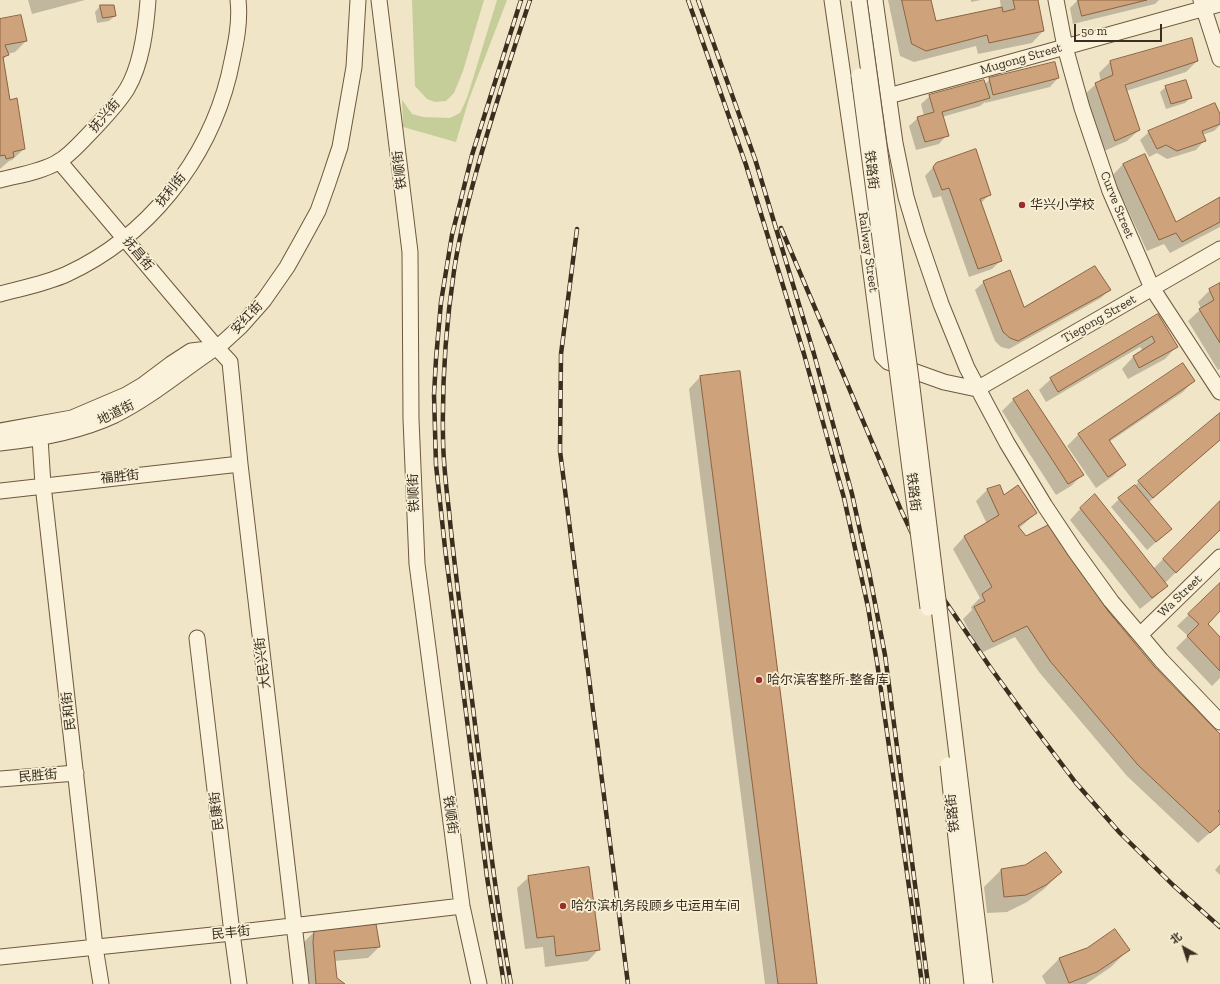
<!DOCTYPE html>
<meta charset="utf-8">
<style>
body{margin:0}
#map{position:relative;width:1220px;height:984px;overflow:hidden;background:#f0e5c6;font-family:"Zilla Slab","Noto Sans SC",serif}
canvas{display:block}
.north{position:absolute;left:1164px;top:928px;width:40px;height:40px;-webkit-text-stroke:3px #f7efd6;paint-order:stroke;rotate:321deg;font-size:11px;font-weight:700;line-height:16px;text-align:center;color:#3b2e1f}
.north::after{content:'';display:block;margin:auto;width:14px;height:18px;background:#3b2e1f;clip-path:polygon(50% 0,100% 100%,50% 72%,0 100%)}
.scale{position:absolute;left:1074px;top:24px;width:88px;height:18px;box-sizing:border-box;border:2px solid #3b2e1f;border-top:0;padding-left:5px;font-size:12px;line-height:14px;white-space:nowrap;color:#3b2e1f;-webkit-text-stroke:3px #f7efd6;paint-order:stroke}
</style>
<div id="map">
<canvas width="1220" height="984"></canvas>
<div class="north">北</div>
<div class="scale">50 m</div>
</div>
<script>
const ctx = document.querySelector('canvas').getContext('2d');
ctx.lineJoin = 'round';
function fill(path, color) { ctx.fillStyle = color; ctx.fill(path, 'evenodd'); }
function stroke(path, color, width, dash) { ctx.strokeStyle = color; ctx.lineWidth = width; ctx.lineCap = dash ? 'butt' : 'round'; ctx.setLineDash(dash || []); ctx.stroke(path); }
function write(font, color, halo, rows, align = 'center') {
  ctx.font = font + ' "Zilla Slab","Noto Sans SC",serif'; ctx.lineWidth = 3.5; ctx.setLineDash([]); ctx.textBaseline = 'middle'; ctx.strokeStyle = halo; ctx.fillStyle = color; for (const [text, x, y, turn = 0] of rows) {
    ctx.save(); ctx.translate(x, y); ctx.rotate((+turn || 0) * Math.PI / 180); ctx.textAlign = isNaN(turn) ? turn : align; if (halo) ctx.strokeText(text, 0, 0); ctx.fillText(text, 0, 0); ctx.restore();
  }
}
fill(new Path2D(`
 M412 0H484L463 71 454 93 446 101 435 102 427 99 415 86Z
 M497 0H507L469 99 456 142 403 127 402 100 412 114 423 117 450 118 460 113 467 98Z`), '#c5ce99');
fill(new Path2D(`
 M28 0H85L32 14Z
 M888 0H930L935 22 1001 8 1000 0H1037L1043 31 1032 43 978 54 976 46 914 62 900 56Z
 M971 0H981L971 2Z
 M1078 0H1159L1155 4 1073 24 1070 8Z
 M100 6 115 16 109 21 97 23 95 12Z
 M0 20 26 41 15 52 7 54V55L3 60 9 101 24 149 12 160 9 161 0 169Z
 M1197 61 1186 72 1126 91 1139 130 1127 141 1104 151 1084 95 1096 84 1101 82 1099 73 1110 62Z
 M1058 78 1050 87 985 103V102L980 106 942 117 947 135 939 144 916 150 909 126 918 118 924 116 921 104 930 96 985 84 990 79Z
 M1166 87 1190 98 1185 103 1166 109 1160 92Z
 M1220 117V125L1214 131 1202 135 1204 141 1196 150 1167 159 1157 153 1149 157 1140 140 1149 132Z
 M936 164 990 194 981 203 1001 260 992 269 969 277 941 196 933 198 925 176Z
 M1123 164 1175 223 1220 199V227L1170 253 1164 244 1147 251 1112 176Z
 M984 282 1024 308 1109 290 1101 298 1009 349 1001 347 995 341 975 290Z
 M1220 284V369L1218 370 1188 321 1201 309 1198 302 1210 290Z
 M1158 316 1176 347 1165 359 1128 379 1122 369 1133 357 1143 351 1140 347 1046 402 1039 390 1051 379Z
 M1183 364 1194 380 1183 392 1109 442 1124 465 1113 476 1096 488 1067 446 1078 435Z
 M700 377 816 984H765L689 389Z
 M1028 391 1082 475 1071 486 1056 495 1002 411 1013 400Z
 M1220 414V440L1148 503 1171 529 1147 550 1111 507 1119 499Z
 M999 486 1003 496 1036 513 1024 524 1018 529 1026 537 1107 611 1152 666 1220 735V812L1218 813 1220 814V824L1198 843 1127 776 1039 672 1015 637 981 653 963 619 972 610 971 607 980 598 953 549 964 537 987 524 976 501 987 490Z
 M1220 503V529L1165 583 1166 586 1155 597 1140 609 1070 520 1081 508 1153 569Z
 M1220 585V610L1206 625 1220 638V678L1212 686 1176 648 1188 636 1177 626Z
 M1220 864V875L1215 870Z
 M1002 869 1061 872 1044 889 1027 902 1007 912 987 913 984 887Z
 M529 877 599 949 588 961 545 967 543 947 525 949 517 888Z
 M314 932 379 947 368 958 334 961 336 979 343 984H304L303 943Z
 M1128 950 1111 967 1086 984H1046L1042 976 1059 959Z`), '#0003');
const building = new Path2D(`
 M902 0H931L936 21 1002 7 1003 12 1015 9 1013 0H1038L1044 31 989 43 987 35 926 51 912 44Z
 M1078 0H1147L1082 16Z
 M100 5H114L116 16 103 18Z
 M21 15 27 41 5 45 9 55 3 57 10 100 17 98 25 149 13 152 14 157 6 159 5 155 0 156V19Z
 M1192 38 1198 61 1125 85 1140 130 1115 141 1095 83 1113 75 1110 61Z
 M1055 62 1059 78 993 95 989 78Z
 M984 80 990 98 942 112 949 136 925 142 917 117 934 112 929 95Z
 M1186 80 1192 98 1171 104 1165 86Z
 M1215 103 1220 114V124L1202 131 1206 141 1177 151 1166 145 1157 149 1148 131Z
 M976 149 991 195 980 199 1002 261 978 269 949 188 942 190 933 167 936 163Z
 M1145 154 1176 222 1220 197V222L1182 242 1176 233 1159 240 1123 164Z
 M1095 266 1111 290 1018 341 1010 338 1003 332 983 281 1010 270 1024 307Z
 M1220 283V343L1199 309 1214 300 1209 289Z
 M1158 314 1178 347 1139 368 1133 356 1155 342 1152 336 1058 392 1050 378Z
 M1183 363 1195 381 1109 440 1126 465 1108 477 1078 434Z
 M740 371 817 984H778L700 376Z
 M1028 390 1084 475 1068 484 1013 399Z
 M1220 413V440L1153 498 1138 481Z
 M1000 485 1004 495 1018 485 1037 513 1018 526 1026 536 1050 524 1108 611 1153 665 1220 734V810L1218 811 1220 813V824L1210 833 1138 765 1050 661 1027 626 993 642 974 607 985 601 982 594 992 587 964 536 999 515 987 489Z
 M1135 485 1172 529 1156 542 1118 498Z
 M1095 494 1168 586 1152 598 1080 508Z
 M1220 501V530L1176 573 1163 559Z
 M1220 583V611L1208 624 1220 637V671L1187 636 1199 624 1188 614Z
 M1046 852 1062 872 1046 885 1026 895 1004 897 1001 869 1025 865Z
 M589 867 600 950 556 956 554 936 537 938 528 876Z
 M376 924 380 947 334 951 337 978 345 984H316L313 942 314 931Z
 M1115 929 1130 950 1097 972 1069 983 1059 958 1087 948Z`);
fill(building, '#cea27b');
stroke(building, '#8c6240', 1);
const secondary = new Path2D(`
 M379 0 410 252 411 419 417 564 462 906 479 984
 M832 0 866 234 882 356 888 362 944 382 977 389
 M875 0 895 143 906 197 917 234 941 304 967 368 1007 443 1045 506 1075 551 1111 601 1140 635 1161 660 1220 722
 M1056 0 1065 47 1082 108 1110 191 1152 288 1220 392
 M1201 0 1220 59
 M892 95 1220 4
 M59 161 217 348 230 362 240 464 301 984
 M0 180C19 175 41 172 58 162 70 155 80 143 90 133 103 119 117 105 127 89 142 64 146 28 148 0
 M0 294C22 288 45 284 67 274 147 237 208 161 229 75 234 51 241 25 238 0
 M977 389 1220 249
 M0 431 72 418 126 395 143 385 171 364 191 351 217 348 240 327 264 300 287 267 301 242 318 211 328 183 340 147 354 67 358 0
 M40 438 43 485 95 947 101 984
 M0 443C39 439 79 432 115 415 151 397 181 371 214 349
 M0 491 240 464
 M1140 635 1220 557
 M197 638 232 933 239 984
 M0 779 76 773
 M0 957 232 933 462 906`);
stroke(secondary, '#6e583e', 17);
stroke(secondary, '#faf2da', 15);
const rail = new Path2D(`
 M688 0 746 165 804 354 844 498 868 607 877 662 912 908 922 984
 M698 0 755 159 814 354 852 494 869 572 885 655 928 984
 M781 228 900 508 941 595 990 667 1024 714 1076 783 1120 833 1173 885 1220 927
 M577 229 561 354 560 451 628 984
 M504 984 487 877 445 548 436 465 434 395 436 359 441 302 452 235 472 155 521 0
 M511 984C494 890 484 795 472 700 464 637 455 574 449 511 446 486 443 461 443 436 442 381 446 325 454 271 459 237 467 205 476 173 492 114 511 57 530 0`);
stroke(rail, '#3b2e1f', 4.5);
stroke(rail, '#f7efd6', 3, [9]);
const secondaryBridge = new Path2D(`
 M859 0 911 379 985 984
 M859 76 928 608
 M948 765 972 984`);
stroke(secondaryBridge, '#6e583e', 17, []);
stroke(secondaryBridge, '#faf2da', 15);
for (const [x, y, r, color] of [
 [1022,205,4,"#9c2e29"],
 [759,680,4,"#9c2e29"],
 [563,906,4,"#9c2e29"]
]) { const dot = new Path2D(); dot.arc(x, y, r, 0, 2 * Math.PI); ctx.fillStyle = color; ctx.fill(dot); stroke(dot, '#f7efd6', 1.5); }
write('13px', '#3b2e1f', '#f7efd6', [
 ["Mugong Street",1021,59,-16],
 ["抚兴街",105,116,-49],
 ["铁顺街",400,170,-97],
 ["铁路街",871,170,83],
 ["抚利街",171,190,-51],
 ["Curve Street",1117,205,68],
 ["Railway Street",868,252,82],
 ["抚昌街",138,254,50],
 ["安红街",247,318,-47],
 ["Tiegong Street",1099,319,-30],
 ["地道街",116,413,-26],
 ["福胜街",120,477,-6],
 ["铁路街",913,492,83],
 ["铁顺街",414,493,-92],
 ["Wa Street",1180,596,-44],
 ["大民兴街",263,663,-97],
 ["民和街",69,711,-97],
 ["民胜街",38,776,-5],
 ["民康街",217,811,-97],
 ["铁路街",953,813,-96],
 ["铁顺街",450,815,82],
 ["民丰街",231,933,-6]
]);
write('13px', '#3b2e1f', '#f7efd6', [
 ["华兴小学校",1030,205],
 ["哈尔滨客整所-整备库",767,680],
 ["哈尔滨机务段顾乡屯运用车间",571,906]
], 'left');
</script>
